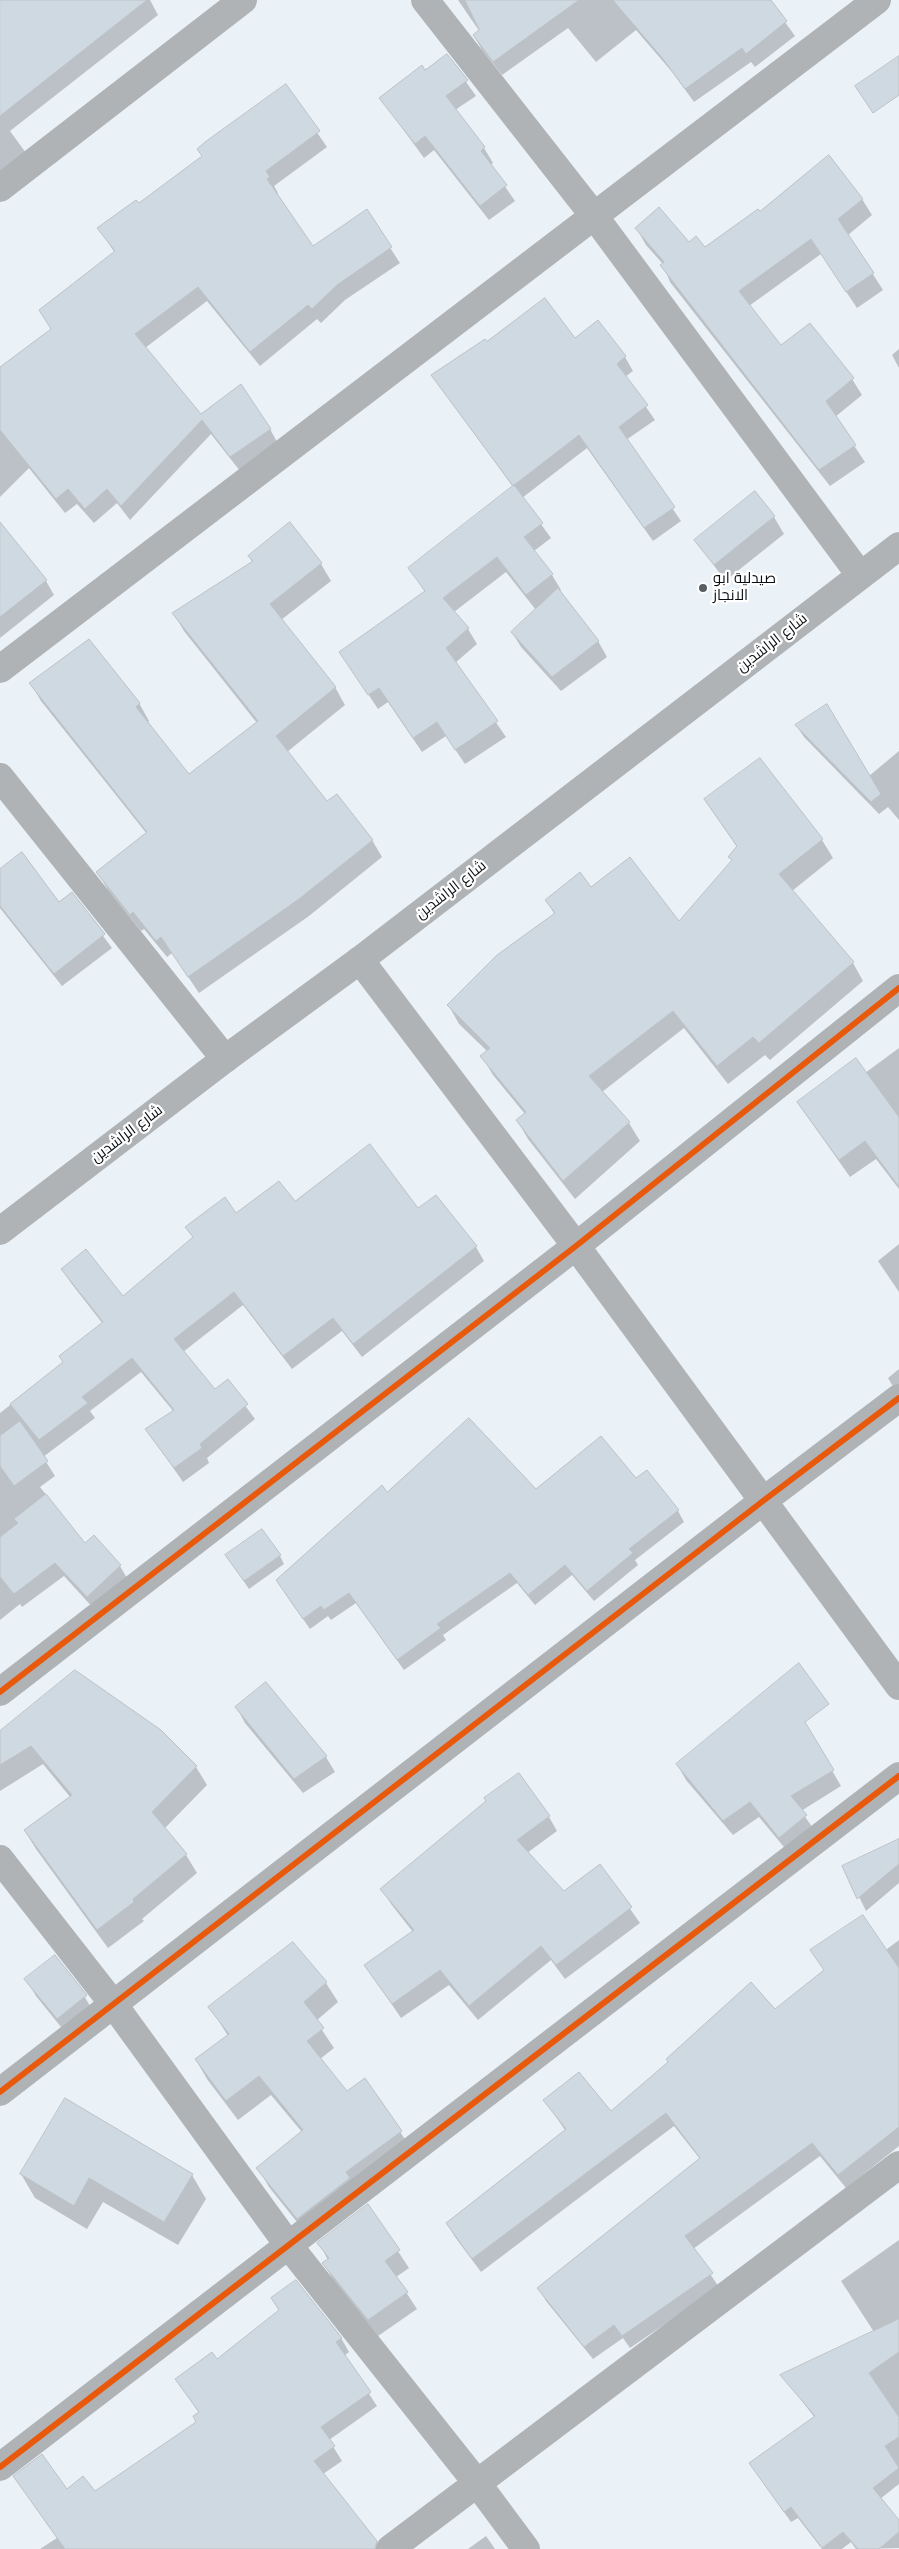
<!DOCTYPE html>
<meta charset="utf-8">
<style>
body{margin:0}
canvas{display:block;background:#eaf1f7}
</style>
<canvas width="899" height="2549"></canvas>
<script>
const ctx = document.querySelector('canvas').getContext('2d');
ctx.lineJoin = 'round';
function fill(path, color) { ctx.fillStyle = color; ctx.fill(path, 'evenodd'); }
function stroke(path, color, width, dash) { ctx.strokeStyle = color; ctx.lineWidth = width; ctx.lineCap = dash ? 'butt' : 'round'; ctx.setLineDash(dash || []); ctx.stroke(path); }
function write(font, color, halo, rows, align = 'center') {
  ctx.font = font + ' "Libre Baskerville",Cairo,serif'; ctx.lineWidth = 4.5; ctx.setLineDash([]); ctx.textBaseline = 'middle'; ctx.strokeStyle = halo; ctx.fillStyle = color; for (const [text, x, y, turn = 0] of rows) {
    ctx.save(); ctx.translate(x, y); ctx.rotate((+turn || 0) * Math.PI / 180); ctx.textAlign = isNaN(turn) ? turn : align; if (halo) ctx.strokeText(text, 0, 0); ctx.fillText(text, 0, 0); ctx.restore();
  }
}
fill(new Path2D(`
 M0 0H150L158 15 10 131 34 164 0 192Z
 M458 0H769L795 36 755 67 751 62 694 102 673 73 636 30 596 62 568 28 502 75 482 50 474 36 480 32Z
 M447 55 476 96 455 110 484 148 493 163 490 165 515 201 489 220 434 150 424 158 381 99Z
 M285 86 327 147 274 186 278 193 276 194 312 247 366 211 400 263 345 300 321 323 317 319 260 366 207 301 145 348 201 416 270 429 278 444 240 471 211 434 130 520 117 503 94 523 77 504 65 513 29 468 0 497V368L52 330 115 253 99 229 138 205 203 157Z
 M862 199 872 215 848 235 883 290 857 308 821 254 749 306 781 347 852 379 862 395 835 417 865 462 830 486 670 282 663 264 646 245 637 229 705 249 760 213Z
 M597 322 625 357 633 371 625 377 655 420 626 440 681 521 653 541 587 448 522 498 551 538 534 551 552 575 561 590 559 592 598 641 607 657 561 691 521 647 512 632 536 610 506 572 454 612 468 629 477 644 455 663 506 737 465 764 446 736 422 752 388 702 378 709 341 653 425 592 410 568 513 487 433 376 487 343 575 340Z
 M899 349V368L892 355Z
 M755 493 774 517 784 534 725 581 696 540Z
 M290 524 321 564 331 581 281 620 335 687 345 705 287 752 327 803 372 840 382 857 309 916 199 993 172 953 167 957 144 929 141 931 108 890 98 873 147 834 41 701 31 684 139 703 149 721 147 723 189 775 257 723 184 631 174 614 253 563 249 557Z
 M0 556 46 581 54 595 0 638Z
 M796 725 869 776 899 751V820L888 807 879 814 804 737Z
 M759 760 822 840 833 858 792 891 853 963 863 981 770 1060 765 1055 728 1084 684 1028 602 1092 629 1123 640 1141 575 1199 528 1139 517 1120 525 1114 493 1075 482 1056 488 1052 459 1024 449 1006 555 915 546 900 591 889 679 923 732 862 730 857 737 847 705 800Z
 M0 870 58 904 72 894 112 948 62 986 0 908Z
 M899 1048V1189L876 1159 850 1177 798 1103 865 1073Z
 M294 1203 418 1210 476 1247 484 1261 362 1357 342 1331 292 1369 243 1305 183 1352 215 1391 227 1381 255 1419 207 1458 209 1463 183 1482 147 1430 174 1412 141 1372 90 1411 95 1418 43 1457 55 1476 40 1487 85 1545 94 1537 120 1566 128 1580 95 1610 64 1576 22 1607 20 1604 0 1620V1413L64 1363 103 1324 71 1283 62 1269 123 1298 194 1238 187 1227Z
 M899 1244V1292L878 1261Z
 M899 1369V1397L888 1378Z
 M636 1479 678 1511 684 1522 635 1560 638 1565 594 1601 572 1575 535 1605 517 1583 443 1635 446 1640 404 1670 356 1603 331 1620 328 1616 310 1629 284 1592 387 1494 536 1491Z
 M226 1555 280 1556 284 1564 249 1589Z
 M266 1683 326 1757 335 1772 303 1793 245 1723 237 1708Z
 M790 1698 841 1786 801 1811 815 1831 789 1853 759 1817 733 1835 686 1780 677 1764Z
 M161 1731 196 1767 207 1785 164 1829 186 1855 197 1873 142 1919 144 1921 108 1948 36 1849 25 1831 71 1798 43 1764 0 1791V1732Z
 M549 1817 557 1831 527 1853 564 1893 600 1866 640 1923 565 1979 551 1960 478 2020 449 1985 401 2018 365 1965 413 1932 391 1904 382 1889Z
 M899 1841V1883L866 1911 844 1866Z
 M899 1940V2146L846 2188 820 2156 693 2249 719 2287 630 2348 623 2338 593 2359 546 2301 539 2288 700 2159 674 2126 481 2272 455 2237 447 2223 565 2130 545 2101 611 2112 775 2011 806 2010Z
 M293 1944 326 1983 338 2002 316 2021 334 2048 320 2059 347 2093 365 2080 413 2151 309 2237 269 2187 258 2168 302 2132 271 2095 238 2120 207 2079 196 2060 228 2036 210 2007Z
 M26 1979 80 1989 90 2006 61 2027 36 1996Z
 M21 2174 192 2175 206 2199 178 2245 103 2202 87 2229 35 2198Z
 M368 2206 409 2268 396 2277 417 2309 378 2336 333 2280 324 2263 328 2260 319 2243Z
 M899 2240V2484L880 2499 899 2522V2548L856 2549 851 2542 842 2549H822L798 2518 791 2522 757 2474 815 2418 782 2375 874 2332 841 2281Z
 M341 2338 349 2352 344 2356 377 2406 329 2440 342 2461 323 2474 380 2549H40L57 2538 15 2477 67 2491 95 2493 198 2422 199 2413 177 2380 217 2361Z
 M486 2536 495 2549H468Z`), '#0003');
const building = new Path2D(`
 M0 0H147L0 116Z
 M465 0H579L493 62 473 35 479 30Z
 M613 0H771L787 21 746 54 742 48 685 89 663 59Z
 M447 54 468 80 446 96 485 147 481 151 507 185 480 206 425 136 415 144 379 98 422 65 425 70Z
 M899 56V95L873 113 855 86Z
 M286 84 320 131 266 171 270 177 267 179 313 246 367 209 392 247 337 285 312 309 308 305 250 352 198 287 135 334 201 414 241 384 271 429 230 457 202 420 121 506 107 489 85 509 68 489 56 499 0 430V367L51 329 39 310 115 251 97 228 136 200 139 203 202 156 197 149 205 142Z
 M829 155 863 199 838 219 874 273 846 292 811 239 739 291 781 345 810 323 854 378 826 401 856 445 819 470 660 265 664 262 635 228 659 207 689 242 696 236 705 247 758 209 760 211Z
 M545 298 575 338 598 320 626 356 617 364 648 405 619 427 675 507 644 528 579 435 513 486 431 375 485 339 487 341Z
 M514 485 543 523 524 537 553 574 526 595 497 557 443 598 469 628 446 648 498 721 455 750 437 722 413 738 379 688 368 695 339 652 425 591 408 568Z
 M755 491 775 516 714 565 694 540Z
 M0 522 47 580 0 617Z
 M290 522 322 563 270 604 336 687 276 736 327 801 337 794 373 840 299 899 188 977 161 937 156 941 133 912 130 915 96 872 147 832 29 683 89 639 140 703 136 707 189 774 258 721 172 613 253 561 248 556Z
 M558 588 599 641 552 677 511 632Z
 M827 704 881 794 871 802 795 725Z
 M760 758 823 839 779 874 854 962 759 1043 753 1037 717 1066 673 1011 589 1076 630 1122 563 1181 516 1120 526 1112 480 1056 490 1048 447 1005 497 955 555 913 545 900 580 872 591 887 630 857 679 921 732 860 728 857 737 846 704 799Z
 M22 852 59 902 72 892 105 934 54 974 0 906V869Z
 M856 1058 899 1117V1187L865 1141 839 1160 797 1102Z
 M370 1144 418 1208 436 1195 477 1246 353 1344 333 1318 283 1356 234 1292 174 1339 215 1389 228 1379 248 1404 200 1444 202 1448 174 1468 145 1429 174 1410 132 1358 82 1397 88 1403 39 1440 10 1404 63 1362 59 1356 103 1322 61 1269 86 1249 123 1296 193 1237 185 1227 225 1197 236 1213 279 1181 295 1201Z
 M469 1418 536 1489 601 1436 636 1478 647 1470 679 1510 629 1549 633 1553 587 1591 565 1565 528 1595 510 1573 437 1624 441 1628 397 1660 349 1593 324 1610 321 1606 303 1619 276 1580 382 1485 387 1492Z
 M20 1421 48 1461 14 1486 0 1466V1436Z
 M46 1494 85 1543 94 1535 121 1565 87 1597 55 1563 14 1594 0 1577V1537L18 1523 14 1519Z
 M262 1529 281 1555 244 1581 225 1555Z
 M799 1663 829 1704 805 1722 834 1770 791 1796 807 1815 779 1838 750 1802 723 1821 676 1764Z
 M75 1670 161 1730 197 1766 152 1812 187 1854 133 1899 134 1902 97 1930 24 1830 72 1795 31 1746 0 1765V1731Z
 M266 1682 327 1756 294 1779 235 1707Z
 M519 1773 550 1816 517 1840 564 1891 600 1864 632 1907 556 1965 541 1946 469 2006 440 1970 392 2004 364 1965 414 1930 380 1889 486 1801 484 1798Z
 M899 1839V1864L857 1899 842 1866Z
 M863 1915 899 1968V2127L838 2175 812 2143 685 2236 713 2273 622 2336 614 2325 584 2347 537 2288 700 2158 666 2113 472 2259 446 2223 566 2129 543 2100 579 2072 611 2111 668 2062 666 2059 751 1982 775 2009 824 1970 810 1950Z
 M293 1942 327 1982 304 2002 324 2028 307 2041 347 2091 365 2078 402 2131 346 2172 350 2178 297 2219 256 2168 303 2130 259 2076 226 2101 195 2059 229 2034 208 2007Z
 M55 1955 87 1995 57 2019 24 1979Z
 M65 2098 193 2174 164 2222 89 2178 74 2206 20 2174Z
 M368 2204 400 2250 385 2261 408 2292 368 2320 322 2263 329 2258 317 2243Z
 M296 2280 342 2338 336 2342 371 2392 321 2427 335 2446 314 2461 377 2541 375 2549H65L13 2476 42 2454 67 2489 83 2476 95 2491 196 2422 193 2416 199 2412 175 2379 212 2352 217 2359 279 2310 271 2298Z
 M899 2319V2352L869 2373 899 2417V2437L885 2446 899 2468 873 2488 899 2520V2532L879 2549H858L843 2532 822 2548 791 2507 784 2512 749 2463 815 2416 780 2375Z`);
fill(building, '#ced9e1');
stroke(building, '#bdc2c7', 1);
stroke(new Path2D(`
 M425 0 595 217 860 575
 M0 188 243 0
 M0 669 877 0
 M0 777 225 1059
 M360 960 576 1246 899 1686
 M0 1692 576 1246 899 988
 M0 1859 114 2005 289 2246 477 2483 526 2549
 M0 2092 763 1501 899 1398
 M0 2467 899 1776
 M390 2549 899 2165`), '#b0b3b6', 28);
stroke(new Path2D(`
 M0 1231 225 1059 360 960 899 546`), '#b0b3b6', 28);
stroke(new Path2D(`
 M0 1692 576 1246 899 988
 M0 2092 763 1501 899 1398
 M0 2467 899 1776`), '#e8590c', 6);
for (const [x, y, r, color] of [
 [703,588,5,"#585d62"]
]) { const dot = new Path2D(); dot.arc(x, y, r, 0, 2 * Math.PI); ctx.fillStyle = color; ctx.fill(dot); stroke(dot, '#fff', 2); }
write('15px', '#0a0e11', '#fff', [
 ["صيدلية ابو",713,579],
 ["الانجاز",713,596]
], 'left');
write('15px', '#0a0e11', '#fff', [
 ["شارع الراشدين",772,643,-38],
 ["شارع الراشدين",451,890,-38],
 ["شارع الراشدين",127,1134,-37]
]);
</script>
